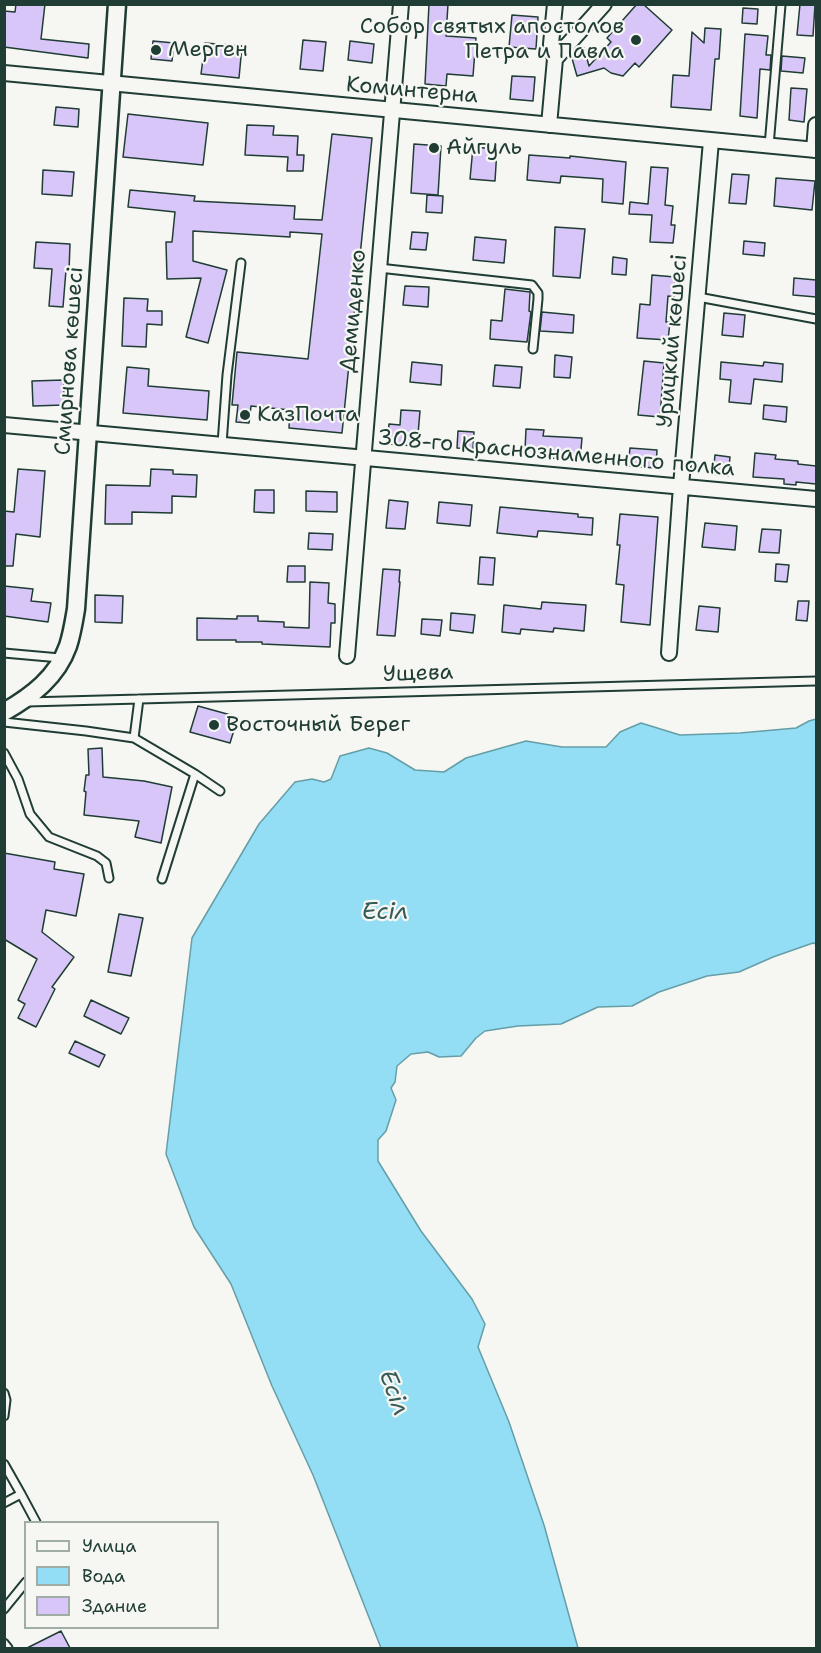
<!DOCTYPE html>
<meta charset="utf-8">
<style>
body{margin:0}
#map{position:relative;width:821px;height:1653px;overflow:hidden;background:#f6f6f2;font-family:"Shantell Sans",sans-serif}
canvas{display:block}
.frame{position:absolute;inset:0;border:6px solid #1f3d34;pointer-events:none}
.legend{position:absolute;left:24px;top:1521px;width:195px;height:108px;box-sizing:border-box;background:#f6f6f2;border:2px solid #a0aca6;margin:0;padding:8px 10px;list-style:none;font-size:18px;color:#1f3d34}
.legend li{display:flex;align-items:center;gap:12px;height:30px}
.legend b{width:30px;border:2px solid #a0aca6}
</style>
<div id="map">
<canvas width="821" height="1653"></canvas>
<div class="frame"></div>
<ul class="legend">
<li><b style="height:8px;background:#f6f6f2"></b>Улица</li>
<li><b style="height:16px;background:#93def4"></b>Вода</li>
<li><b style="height:16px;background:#d9c6f8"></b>Здание</li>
</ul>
</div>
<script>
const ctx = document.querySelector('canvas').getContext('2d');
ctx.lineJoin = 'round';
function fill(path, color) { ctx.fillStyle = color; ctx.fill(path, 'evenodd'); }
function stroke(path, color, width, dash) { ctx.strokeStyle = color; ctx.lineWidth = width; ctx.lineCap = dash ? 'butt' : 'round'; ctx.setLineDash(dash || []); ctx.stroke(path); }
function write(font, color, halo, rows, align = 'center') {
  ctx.font = font + ' "Shantell Sans",sans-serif'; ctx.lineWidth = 4.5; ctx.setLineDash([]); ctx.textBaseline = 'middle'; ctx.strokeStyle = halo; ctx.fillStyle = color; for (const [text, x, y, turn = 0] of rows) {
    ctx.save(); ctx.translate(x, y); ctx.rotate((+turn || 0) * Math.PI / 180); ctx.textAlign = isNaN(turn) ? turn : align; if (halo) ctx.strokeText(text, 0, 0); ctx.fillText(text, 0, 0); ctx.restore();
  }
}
const water = new Path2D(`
 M816 719V944L813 943 773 957 739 972 707 976 659 992 632 1006 598 1007 561 1024 518 1026 485 1031 476 1038 461 1056 439 1057 428 1052 411 1054 397 1066 395 1082 391 1088 396 1100 386 1131 378 1140V1161L421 1231 472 1299 485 1324 478 1347 509 1422 544 1525 578 1648H381L313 1475 272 1386 231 1284 194 1227 166 1154 192 938 259 824 295 782 312 779 324 782 331 779 340 756 369 748 387 753 415 770 444 772 466 758 526 741 562 747H606L620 732 641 723 680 735 740 733 796 728 809 721Z`);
fill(water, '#93def4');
stroke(water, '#659ea7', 1.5);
const building = new Path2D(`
 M16 4H45L41 39 89 44 88 58 4 47V11L15 12Z
 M429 4H448L446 36 476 38 473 76 447 74 446 86 425 84Z
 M637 4H643L672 30 639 67 635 63 623 76 611 73 604 68 577 76 571 55 574 51 584 48 589 66 611 42 607 38Z
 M800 4 815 5 813 36 797 35Z
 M743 8 758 9 757 24 742 23Z
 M512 15 538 17 536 49 509 47Z
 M705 28 721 29 719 59H715L711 110 671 107 673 75 689 76 692 32 704 43Z
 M745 34 768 36 766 55H771L770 70 760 69 757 118 740 116Z
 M303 40 326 42 323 71 300 69Z
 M153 41 174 43 172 61 151 59Z
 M350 41 374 44 372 63 348 60Z
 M205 43 242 46 239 78 201 74Z
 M782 56 805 58 803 73 781 71Z
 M512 76 535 77 533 101 510 99Z
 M791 88 807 89 804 122 789 120Z
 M56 107 79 109 78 127 54 125Z
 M128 114 208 123 203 165 123 157Z
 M247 125 274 126 273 135 298 136 297 155H304L303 171H287L288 157 245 155Z
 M332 134 372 138 342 433 289 428 290 410 251 406 249 423 236 422 238 405H232L237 352 308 359 322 234 290 232V237L193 231V261L227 270 208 343 186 337 201 278 167 279 166 242H172L175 212 128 207 130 190 195 196 194 201 295 206 294 219 322 220Z
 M414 144 441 146 438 195 411 193Z
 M473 147 497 149 495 181 470 179Z
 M529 155 570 158V156L626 162 623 204 602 202 603 179 561 176 560 183 527 180Z
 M651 167 668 168 665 205 673 206 671 225H675L673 243 650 242 652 215 629 214 630 202 648 204Z
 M43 170 74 172 72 196 42 194Z
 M732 174 749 175 746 204 729 203Z
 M776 178 815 181 812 210 774 206Z
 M427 195 443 196 442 213 426 212Z
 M555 227 585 229 580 278 553 276Z
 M412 232 428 233 426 250 410 249Z
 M475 237 506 240 504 263 473 260Z
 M744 241 765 243 764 256 743 254Z
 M36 242 70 244 69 271 66 270 63 307 49 306 52 269 34 268Z
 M613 257 627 259 626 275 612 274Z
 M652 275 675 277 674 297 668 296 666 322H670L668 340 637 338 640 304 650 305Z
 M794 278 816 280V297L793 295Z
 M405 286 429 287 428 307 403 305Z
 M505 289 530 292 529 311 531 312 527 342 490 339 491 320 502 321Z
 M124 298 148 299 147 311H162V325L147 324 146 347 122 346Z
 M542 312 574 315 573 333 540 331Z
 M724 313 745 315 743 337 722 335Z
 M555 355 572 357 570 378 554 377Z
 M644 361 664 363 660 417 638 415Z
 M412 362 442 365 441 385 410 382Z
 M721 362 763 366 764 362 783 364 782 382 754 379 751 404 729 402 731 380 720 379Z
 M495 365 522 367 520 388 493 386Z
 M127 367 149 369 148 386 209 391 207 420 123 413Z
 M64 380V405L33 406 32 381Z
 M764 405 787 407 786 422 763 419Z
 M401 410 420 411 417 446 387 444 389 424 400 425Z
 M526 429 544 430 543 436 582 438 580 460 551 458 552 452 525 450Z
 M458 431 474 432 473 449 457 448Z
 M630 448 657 450 656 468 628 466Z
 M755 453 776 455 775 459 798 461V464L816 466V484L796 482V485L784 484V479L753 477Z
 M715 455 730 457 728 476 713 474Z
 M18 469 45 471 40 537 16 534 13 566H4V511L14 512Z
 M151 469 173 470V474L197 475 196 497 172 496V513L132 512V524H105L106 485 150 486Z
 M255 490H274V513L254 512Z
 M306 491 337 492V512L306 511Z
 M389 500 408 502 405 529 386 528Z
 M439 502 472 505 470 526 437 523Z
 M500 507 578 514V517L593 518 592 535 543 531H538L537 537 497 533Z
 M620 514 658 517 650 625 621 622 624 585 616 584 620 545H617Z
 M705 523 737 526 735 550 702 547Z
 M762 529 781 530 779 553 759 552Z
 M309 533 333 534 332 550 308 549Z
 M480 557 495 558 493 585 478 584Z
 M776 564 789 565 787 582 775 581Z
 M288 566H305V582H287Z
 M383 569 400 570 399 582H400L395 636 377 635Z
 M310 582 329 583 328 603 335 604V623H331L330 647 262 644V642H236V640H197V618L237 619V616H258V621L284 622V627L309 628Z
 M4 586 33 589 31 601 51 603 48 622 4 616Z
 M95 595 123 596 122 623 95 622Z
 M798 601H809L807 621 796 620Z
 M542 602 586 605 584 631 554 628 553 632 521 629 520 634 502 632 504 605 541 609Z
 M699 606 720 608 718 632 696 630Z
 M451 613 475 615 473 633 450 630Z
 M422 619 442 620 440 636 421 634Z
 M198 706 238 717 230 743 190 732Z
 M102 748 103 777 144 781 172 787 161 843 135 837 139 821 84 815 86 792 84 791 86 775H89L88 749Z
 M4 853 55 862 54 869 84 874 76 916 46 910 42 932 74 957 52 987 55 989 36 1027 18 1018 25 1004 18 1000 37 959 4 939Z
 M119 914 143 918 131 976 108 972Z
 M91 1000 129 1018 121 1034 84 1016Z
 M75 1041 105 1055 99 1067 69 1053Z
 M61 1631 70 1648H27Z`);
fill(building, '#d9c6f8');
stroke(building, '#1f3d34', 1.5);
const service = new Path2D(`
 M769 146 781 5
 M379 268 532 285 538 293V299L533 349
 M698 297 816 319
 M222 444 227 375 241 263
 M4 653 60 658
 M27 702 816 681
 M4 722 86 731 134 738 195 774 220 791
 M134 738 139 699
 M4 753 18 779 30 814 49 837 97 856 106 863 109 878
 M162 879 195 774
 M4 1393 6 1400 4 1416
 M4 1464 21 1494
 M4 1503 21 1494 36 1522
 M4 1609 26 1582
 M4 1643 8 1648`);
const minor = new Path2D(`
 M555 59 551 44 555 4
 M4 73 816 150
 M549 125 555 59 604 4
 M814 150 816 125
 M4 425 816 499
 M669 653 681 486 711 141
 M347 656 401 4`);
const tertiary = new Path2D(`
 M4 712C32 696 57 677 68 646 72 634 74 621 76 609L117 4`);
stroke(service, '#1f3d34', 11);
stroke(minor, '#1f3d34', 18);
stroke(tertiary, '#1f3d34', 21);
stroke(service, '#f6f6f2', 7);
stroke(minor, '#f6f6f2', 14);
stroke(tertiary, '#f6f6f2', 16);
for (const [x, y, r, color] of [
 [636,40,6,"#1f3d34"],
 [156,50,6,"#1f3d34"],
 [434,148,6,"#1f3d34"],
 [245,415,6,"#1f3d34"],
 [214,725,6,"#1f3d34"]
]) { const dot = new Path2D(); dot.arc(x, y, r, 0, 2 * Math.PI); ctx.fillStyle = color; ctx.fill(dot); stroke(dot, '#f6f6f2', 2); }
write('22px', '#1f3d34', '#f6f6f2', [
 ["Собор святых апостолов",624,27,"right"],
 ["Петра и Павла",624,52,"right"],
 ["Мерген",168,50],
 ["Айгуль",446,148],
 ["КазПочта",257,415],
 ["Восточный Берег",226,725]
], 'left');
write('22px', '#1f3d34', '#f6f6f2', [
 ["Коминтерна",412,91,5],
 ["Демиденко",354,311,-85],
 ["Урицкий көшесі",673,341,-85],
 ["Смирнова көшесі",70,361,-86],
 ["308-го Краснознаменного полка",556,454,5],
 ["Ущева",418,674,-2]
]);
write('italic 24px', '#365d5a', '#f6f6f2', [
 ["Есіл",385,913],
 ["Есіл",393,1393,70]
]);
</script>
